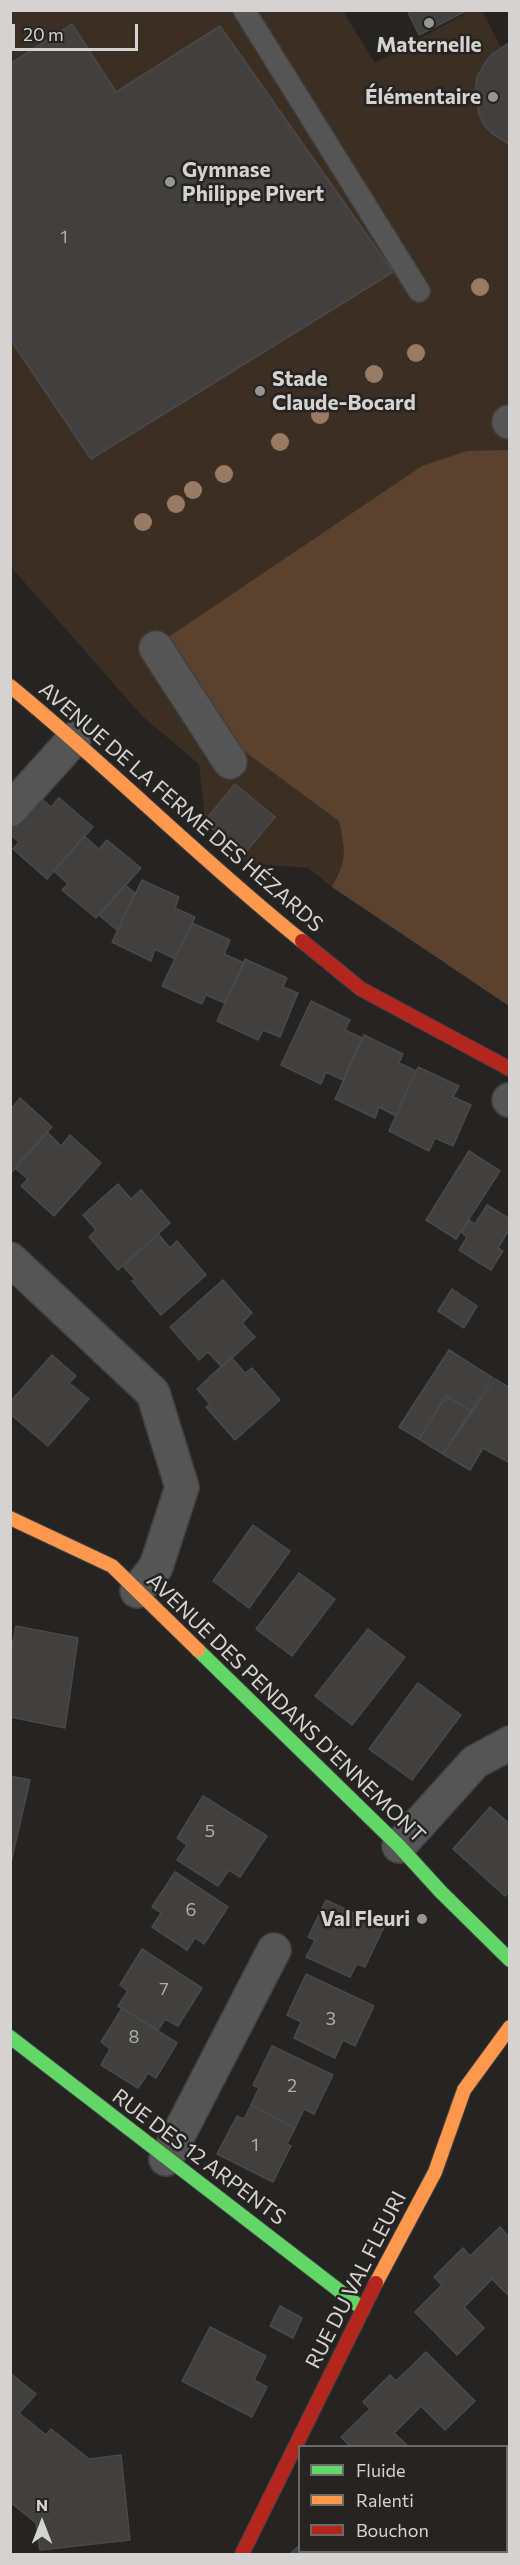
<!DOCTYPE html>
<meta charset="utf-8">
<style>
body{margin:0}
#map{position:relative;width:520px;height:2565px;overflow:hidden;background:#252423;font-family:Commissioner,sans-serif}
canvas{display:block}
.frame{position:absolute;inset:0;border:12px solid #d4d3d1;pointer-events:none}
.legend{position:absolute;left:298px;top:2445px;width:210px;height:108px;box-sizing:border-box;background:#262422;border:2px solid #6c6a68;margin:0;padding:8px 10px;list-style:none;font-size:18px;color:#d4d3d1}
.legend li{display:flex;align-items:center;gap:12px;height:30px}
.legend b{width:30px;border:2px solid #6c6a68}
.north{position:absolute;left:12px;top:2493px;width:60px;height:60px;-webkit-text-stroke:4px #262422;paint-order:stroke;rotate:0deg;font-size:16px;font-weight:700;line-height:24px;text-align:center;color:#d4d3d1}
.north::after{content:'';display:block;margin:auto;width:21px;height:27px;background:#d4d3d1;clip-path:polygon(50% 0,100% 100%,50% 72%,0 100%)}
.scale{position:absolute;left:12px;top:24px;width:126px;height:27px;box-sizing:border-box;border:3px solid #d4d3d1;border-top:0;padding-left:8px;font-size:18px;line-height:21px;white-space:nowrap;color:#d4d3d1;-webkit-text-stroke:4px #262422;paint-order:stroke}
</style>
<div id="map">
<canvas width="520" height="2565"></canvas>
<div class="frame"></div>
<ul class="legend">
<li><b style="height:8px;background:#63d668"></b>Fluide</li>
<li><b style="height:8px;background:#ff974d"></b>Ralenti</li>
<li><b style="height:8px;background:#b3261e"></b>Bouchon</li>
</ul>
<div class="north">N</div>
<div class="scale">20 m</div>
</div>
<script>
const ctx = document.querySelector('canvas').getContext('2d');
ctx.lineJoin = 'round';
function fill(path, color) { ctx.fillStyle = color; ctx.fill(path, 'evenodd'); }
function stroke(path, color, width, dash) { ctx.strokeStyle = color; ctx.lineWidth = width; ctx.lineCap = dash ? 'butt' : 'round'; ctx.setLineDash(dash || []); ctx.stroke(path); }
function write(font, color, halo, rows, align = 'center') {
  ctx.font = font + ' Commissioner,sans-serif'; ctx.lineWidth = 5; ctx.setLineDash([]); ctx.textBaseline = 'middle'; ctx.strokeStyle = halo; ctx.fillStyle = color; for (const [text, x, y, turn = 0] of rows) {
    ctx.save(); ctx.translate(x, y); ctx.rotate((+turn || 0) * Math.PI / 180); ctx.textAlign = isNaN(turn) ? turn : align; if (halo) ctx.strokeText(text, 0, 0); ctx.fillText(text, 0, 0); ctx.restore();
  }
}
fill(new Path2D(`
 M10 11H343L375 63 470 11H482L501 47C491 55 481 64 477 77 469 103 484 135 510 145L509 1006 332 887 308 868 247 863 205 822 199 764 143 717 11 567Z`), '#3b2e23');
fill(new Path2D(`
 M509 450V1006L332 887C347 859 346 852 339 821L244 751 166 648 170 636 422 466 467 451Z`), '#5a422f');
const building = new Path2D(`
 M407 10H468L419 35Z
 M72 24 116 92 220 26 393 272 91 459 10 339V64Z
 M510 42V145L493 134 484 125 479 114 475 91 477 77 484 64 492 54Z
 M235 784 275 817 244 854 204 822Z
 M36 794 51 807 59 798 93 827 47 879 13 849 19 842 10 834V825Z
 M84 836 99 849 107 840 141 868 96 918 62 890 68 884 54 871Z
 M142 880 179 897 175 908 195 917 175 959 155 949 151 961 112 942Z
 M125 885 135 893 118 931 99 915Z
 M192 923 230 940 224 954 244 963 225 1003 206 995 202 1004 162 986Z
 M245 959 287 978 283 987 298 993 280 1037 263 1030 258 1040 217 1021Z
 M311 1001 350 1020 345 1030 362 1038 343 1080 326 1072 321 1084 281 1065Z
 M364 1035 403 1054 399 1063 416 1071 396 1116 379 1107 375 1118 335 1099Z
 M418 1067 459 1086 453 1097 471 1105 453 1146 435 1138 429 1151 389 1131Z
 M20 1098 52 1127 11 1173 10 1105 13 1107Z
 M47 1132 61 1146 70 1135 101 1163 54 1216 21 1186 28 1179 15 1168Z
 M469 1151 500 1171 456 1239 426 1220Z
 M118 1184 131 1199 141 1190 170 1223 118 1270 89 1237 96 1230 83 1215Z
 M487 1205 510 1219V1228L498 1248 503 1251 491 1270 459 1250 467 1237 461 1232 469 1220 475 1224Z
 M158 1234 170 1248 177 1241 206 1275 161 1315 132 1281 135 1279 123 1266Z
 M223 1280 252 1313 242 1323 255 1337 222 1367 208 1352 199 1360 170 1327Z
 M452 1289 477 1306 464 1328 438 1311Z
 M449 1350 493 1378 471 1411 446 1396 419 1439 399 1427Z
 M52 1355 76 1376 69 1383 89 1399 48 1446 10 1414V1402Z
 M231 1357 245 1373 252 1368 280 1400 235 1440 206 1407 210 1404 197 1389Z
 M495 1379 510 1388V1463L483 1448 470 1470 443 1454Z
 M446 1396 471 1411 443 1454 419 1439Z
 M253 1525 290 1551 249 1608 213 1581Z
 M299 1573 335 1599 292 1656 256 1629Z
 M16 1626 78 1638 65 1728 10 1717V1658Z
 M368 1629 405 1657 352 1725 315 1696Z
 M418 1683 461 1715 412 1780 369 1749Z
 M10 1776 30 1780 10 1867Z
 M203 1796 267 1836 240 1877 229 1870 218 1886 177 1860 187 1845 177 1838Z
 M490 1807 510 1824V1891L505 1896 453 1849Z
 M175 1872 228 1907 204 1944 195 1938 187 1950 152 1927 161 1913 152 1907Z
 M326 1900 384 1927 365 1967 357 1964 350 1977 306 1957 315 1940 308 1937Z
 M142 1949 202 1988 178 2026 165 2019 158 2030 118 2006 128 1991 120 1985Z
 M306 1974 374 2006 355 2046 343 2040 335 2058 294 2038 301 2022 287 2015Z
 M122 2008 177 2043 156 2078 148 2073 138 2088 101 2065 110 2049 101 2042Z
 M272 2046 333 2075 314 2114 304 2109 295 2128 251 2105 259 2088 253 2085Z
 M251 2105 295 2128 287 2144 291 2146 273 2182 217 2154 237 2116 244 2119Z
 M500 2227 510 2238V2297L492 2279 464 2307 484 2328 457 2355 415 2312 442 2285 434 2277 463 2248 470 2256Z
 M280 2306 302 2318 293 2338 270 2326Z
 M210 2327 266 2356 254 2380 267 2387 252 2417 182 2381Z
 M426 2352 475 2401 445 2430 421 2406 394 2433 408 2446H350L341 2437 370 2409 363 2402 390 2375 396 2381Z
 M10 2373 36 2394 19 2413 46 2435 51 2429 89 2459 121 2455 130 2540 40 2550 36 2523 10 2502Z
 M300 2545V2552H314L317 2554H290Z`);
fill(building, '#41403f');
stroke(building, '#4a4949', 1.5);
const lane = new Path2D(`
 M244 10 419 291`);
const street = new Path2D(`
 M509 422H510
 M156 648 230 762
 M10 810 74 739
 M509 1100H510
 M10 1259 153 1393 182 1487 156 1567 137 1591
 M399 1846 475 1762 510 1743
 M166 2159 274 1950
 M506 2525 510 2520
 M487 2554 489 2552`);
const fast = new Path2D(`
 M198 1650 399 1846 441 1892 510 1960
 M10 2037 363 2309`);
const slow = new Path2D(`
 M10 686C110 768 201 860 302 941
 M10 1518 112 1566 198 1650
 M376 2283 435 2172 464 2090 510 2027`);
const jam = new Path2D(`
 M302 941 361 989 510 1069
 M242 2554 376 2283`);
stroke(lane, '#414040', 24);
stroke(street, '#414040', 36);
stroke(fast, '#414040', 16);
stroke(slow, '#414040', 16);
stroke(jam, '#414040', 16);
stroke(lane, '#565555', 21);
stroke(street, '#565555', 33);
stroke(fast, '#63d668', 14);
stroke(slow, '#ff974d', 14);
stroke(jam, '#b3261e', 14);
ctx.fillStyle = '#977b64';
for (const [x, y] of [
 [480,287],
 [416,353],
 [374,374],
 [320,415],
 [280,442],
 [224,474],
 [193,490],
 [176,504],
 [143,522]
]) { ctx.beginPath(); ctx.arc(x, y, 9, 0, 2 * Math.PI); ctx.fill(); }
for (const [x, y, r, color] of [
 [429,23,6,"#979694"],
 [493,97,6,"#979694"],
 [170,182,6,"#979694"],
 [260,391,6,"#979694"],
 [422,1919,6,"#979694"]
]) { const dot = new Path2D(); dot.arc(x, y, r, 0, 2 * Math.PI); ctx.fillStyle = color; ctx.fill(dot); stroke(dot, '#262422', 2); }
write('18px', '#afaeac', null, [
 ["1",64,237],
 ["5",210,1831],
 ["6",191,1910],
 ["7",164,1989],
 ["3",331,2019],
 ["8",134,2037],
 ["2",292,2086],
 ["1",255,2145]
]);
write('bold 21px', '#d4d3d1', '#262422', [
 ["Maternelle",429,45,"center"],
 ["Élémentaire",481,97],
 ["Gymnase",182,170,"left"],
 ["Philippe Pivert",182,194,"left"],
 ["Stade",272,379,"left"],
 ["Claude-Bocard",272,403,"left"],
 ["Val Fleuri",410,1919]
], 'right');
write('21px', '#d4d3d1', '#262422', [
 ["AVENUE DE LA FERME DES HÉZARDS",181,807,41],
 ["AVENUE DES PENDANS D'ENNEMONT",286,1708,44],
 ["RUE DES 12 ARPENTS",199,2157,37],
 ["RUE DU VAL FLEURI",356,2280,-63]
]);
</script>
